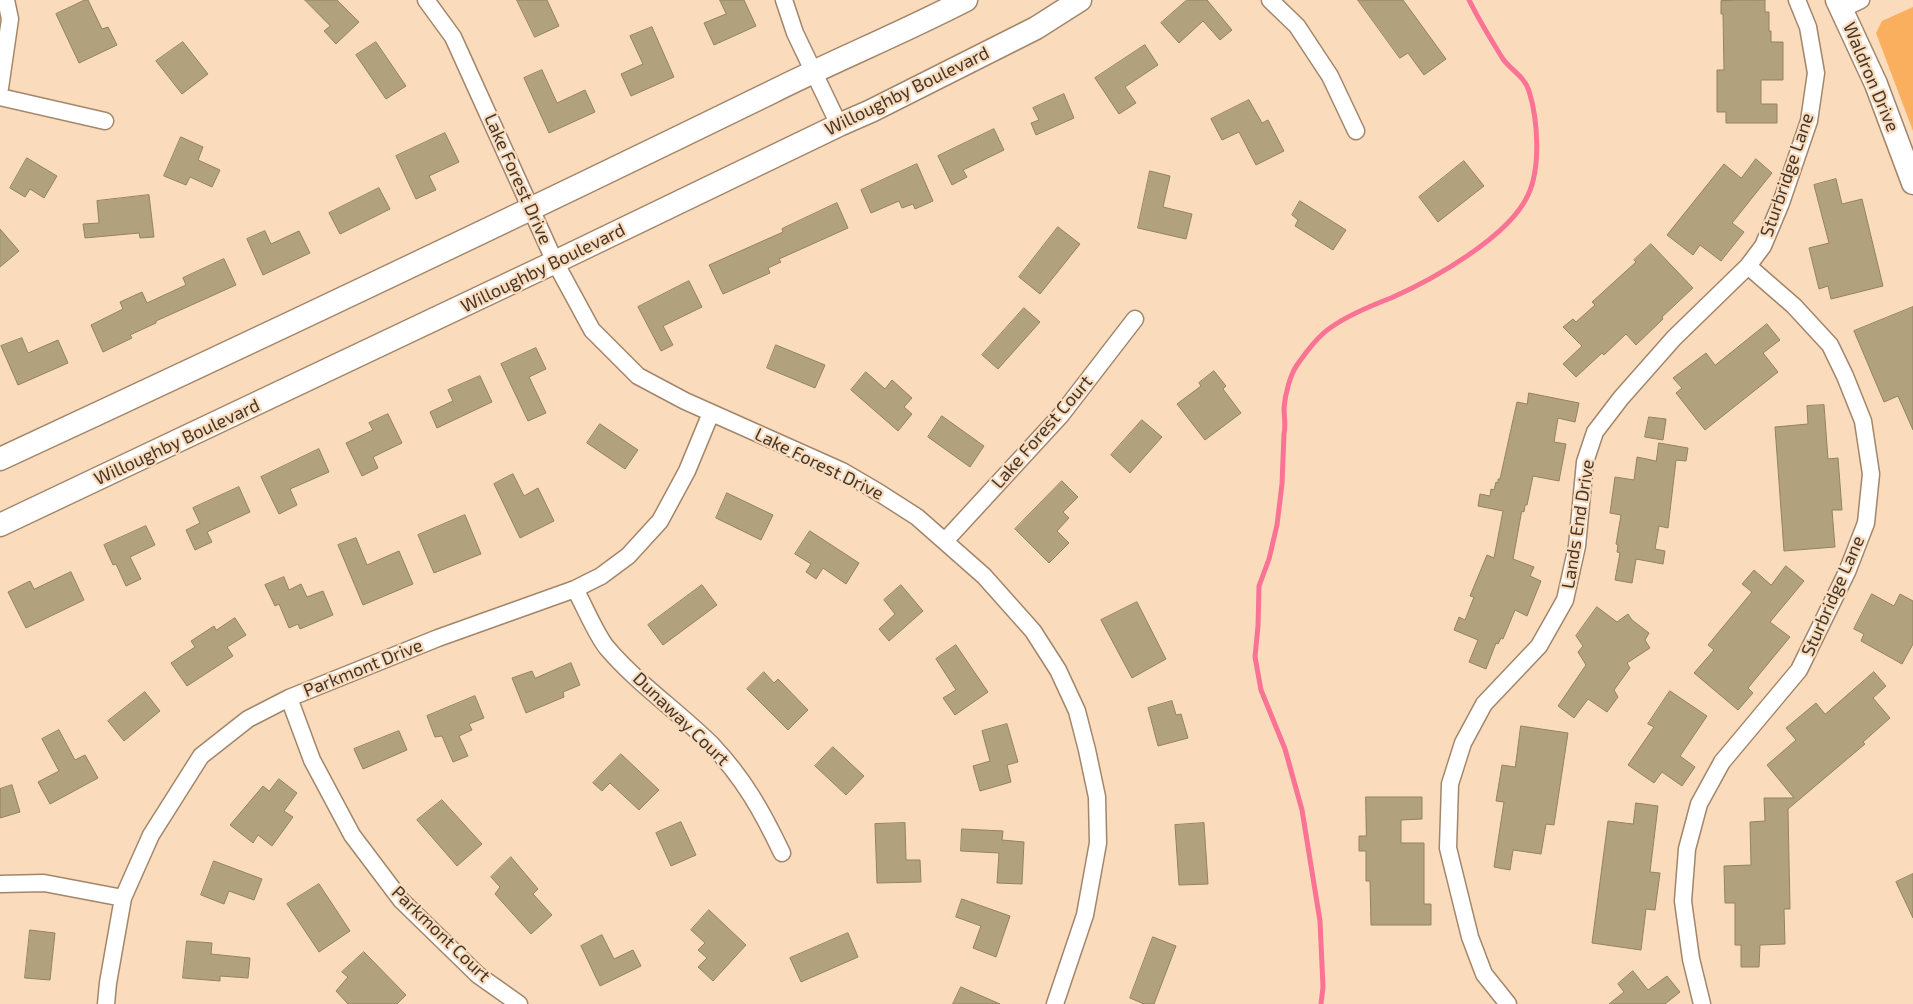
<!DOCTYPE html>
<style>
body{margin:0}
canvas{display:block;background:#fadbbc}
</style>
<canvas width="1913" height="1004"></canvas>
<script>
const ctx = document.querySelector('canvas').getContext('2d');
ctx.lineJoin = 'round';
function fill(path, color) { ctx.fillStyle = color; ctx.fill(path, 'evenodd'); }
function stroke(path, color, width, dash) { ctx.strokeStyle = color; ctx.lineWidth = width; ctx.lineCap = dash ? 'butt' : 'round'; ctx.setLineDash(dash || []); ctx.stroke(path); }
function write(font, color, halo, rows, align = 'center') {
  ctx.font = font + ' "Exo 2",sans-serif'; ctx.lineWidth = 4.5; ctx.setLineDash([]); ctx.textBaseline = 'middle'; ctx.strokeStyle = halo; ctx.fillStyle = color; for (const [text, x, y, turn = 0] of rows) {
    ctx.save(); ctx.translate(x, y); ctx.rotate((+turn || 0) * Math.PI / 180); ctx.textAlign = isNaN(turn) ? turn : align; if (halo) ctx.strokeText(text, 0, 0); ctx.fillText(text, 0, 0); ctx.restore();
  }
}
fill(new Path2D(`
 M1913 7V131L1876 33 1882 21Z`), '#faaf5e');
stroke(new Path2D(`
 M1321 1004 1323 987 1320 921 1302 810 1285 749 1261 690 1255 657 1258 626 1259 586 1269 559 1277 525 1282 484 1284 434C1286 425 1284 417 1284 408 1285 395 1290 375 1297 365 1306 352 1317 337 1330 328 1348 315 1370 306 1391 298 1432 280 1509 237 1528 195 1541 168 1538 120 1529 91 1525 77 1511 70 1503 59 1491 40 1479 20 1469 0`), '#fa7395', 5);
const building = new Path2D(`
 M85 0H88L102 29 108 27 117 45 79 63 56 14Z
 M305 0H337L359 22 336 44 324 31 330 26Z
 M517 0H547L559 26 535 37Z
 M720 0H744L756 26 714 45 704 23 726 14Z
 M1187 0H1207L1232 30 1220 40 1203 21 1179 43 1161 23Z
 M1358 0H1403L1446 59 1424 75 1408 53 1400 58Z
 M1747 0H1765V12H1769V31H1771V42H1783V80H1761V104H1777V123H1726V112H1717V70H1724L1723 14H1721V1Z
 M652 27 674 77 631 96 621 74 643 64 630 36Z
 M183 42 208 74 182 94 156 61Z
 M376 42 406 86 386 99 356 55Z
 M1145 45 1158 65 1125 87 1136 103 1119 114 1095 78Z
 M542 70 557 103 585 90 595 112 549 133 524 78Z
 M1064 94 1074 118 1036 135 1031 123 1039 120 1033 108Z
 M1249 100 1262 123 1268 120 1284 151 1256 165 1239 132 1222 140 1211 119Z
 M994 129 1004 150 963 170 967 177 952 185 938 156Z
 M445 133 459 162 429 176 436 190 416 199 396 156Z
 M181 137 203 147 198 160 220 170 212 187 190 177 186 185 164 176Z
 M27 158 57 176 44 198 30 189 25 197 10 188Z
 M1756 159 1772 173 1732 223 1744 232 1721 261 1700 245 1693 255 1667 235 1724 164 1741 178Z
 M1464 161 1484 186 1438 222 1419 197Z
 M917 164 933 201 915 209 913 204 902 208 899 201 871 213 861 190Z
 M1150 171 1170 176 1163 207 1192 214 1186 239 1138 228Z
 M1836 179 1842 204 1862 199 1883 286 1831 299 1828 286 1819 289 1809 248 1829 243 1814 185Z
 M379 188 390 209 340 234 329 213Z
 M149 195 154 237 140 238 139 233 85 238 83 224 99 223 97 201Z
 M1300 201 1346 230 1333 250 1295 226 1298 220 1292 215Z
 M837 203 848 228 779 259 781 262 768 268 770 273 723 294 709 265 783 232 782 229Z
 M1058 227 1080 244 1040 294 1019 277Z
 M0 229 19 251 0 267Z
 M265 231 271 244 299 231 310 253 263 275 247 239Z
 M1651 244 1693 288 1662 317 1663 319 1636 345 1626 334 1604 355 1602 353 1576 377 1563 364 1582 346 1563 327 1573 319 1576 322 1595 305 1592 302 1636 262 1634 260Z
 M224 259 236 285 156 321V323L130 335 132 338 103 352 91 325 123 309 120 302 142 292 147 303 186 285 183 278Z
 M689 281 702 307 663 326 673 345 661 351 638 307Z
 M1913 307V430L1898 396 1884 402 1854 331Z
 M1024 308 1040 322 998 369 982 355Z
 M1767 324 1780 340 1763 353 1778 372 1705 430 1676 393 1682 388 1673 378 1706 353 1715 365Z
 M22 338 28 353 58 340 68 363 18 385 1 346Z
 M776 345 825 365 815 388 767 368Z
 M536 348 546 369 529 377 546 413 528 421 501 364Z
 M1214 371 1226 386 1223 389 1241 413 1205 440 1177 404 1201 386 1199 383Z
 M866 372 885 389 892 380 912 398 904 407 912 414 898 431 851 390Z
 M480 376 492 402 437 428 430 412 453 401 448 390Z
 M1529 393 1579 403 1575 422 1558 418 1554 442 1566 444 1559 481 1533 476 1527 505H1525L1524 512 1522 511 1521 515 1513 559 1534 567 1530 576 1541 581 1527 616 1515 610 1503 639 1501 638 1498 644 1496 643 1486 669 1469 662 1478 640 1454 630 1459 617 1465 620 1474 597 1470 596 1487 555 1494 558 1503 511 1478 506 1480 494 1490 496 1491 489 1494 490 1496 482 1498 483V479H1500L1517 402 1527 404Z
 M1824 405 1828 459 1838 458 1842 510H1832L1835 547 1784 551 1775 427 1808 424 1807 406Z
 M388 414 402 443 373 457 378 468 362 476 346 443 373 430 369 423Z
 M942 416 984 446 970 467 928 437Z
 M1649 417 1666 419 1663 440 1645 437Z
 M1142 420 1162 437 1130 473 1111 455Z
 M600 424 638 450 625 469 587 443Z
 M1659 443 1688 448 1686 461 1676 460 1668 528 1659 526 1655 549 1665 551 1663 564 1636 559 1632 583 1615 580 1620 553 1617 552 1618 545 1616 544 1621 515 1610 513 1615 477 1634 480 1637 457 1656 461Z
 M319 449 329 472 290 489 297 505 279 514 261 477Z
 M513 474 524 496 538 488 554 521 520 538 494 484Z
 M1062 481 1078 497 1063 512 1069 518 1057 531 1069 543 1049 563 1015 529Z
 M239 487 250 512 207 532 212 542 195 550 186 530 200 523 193 508Z
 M727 493 773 515 761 540 716 518Z
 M465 515 481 554 434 573 418 535Z
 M146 526 155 545 130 557 141 579 126 586 116 564 113 565 104 545Z
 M810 531 859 563 846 584 823 568 816 579 806 572 811 564 795 554Z
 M356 538 367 565 399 551 413 584 363 605 338 545Z
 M1786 566 1804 581 1770 622 1790 637 1748 688 1753 693 1738 710 1694 673 1714 650 1708 645 1752 592 1742 584 1754 570 1771 585Z
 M71 572 84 600 26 628 8 592 30 581 34 589Z
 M284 577 289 590 301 584 307 597 323 591 333 615 300 629 298 624 289 628 279 604 275 606 265 585Z
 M702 585 717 605 663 645 648 625Z
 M901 585 923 611 889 641 879 629 895 614 884 600Z
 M1872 594 1894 606 1900 594 1913 601V644L1902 664 1861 641 1864 634 1854 629Z
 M1137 602 1166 659 1132 678 1101 620Z
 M1597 607 1617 622 1628 614 1632 620 1649 633 1645 640 1650 648 1627 663 1630 668 1614 690 1618 697 1607 712 1588 699 1574 718 1558 706 1586 665 1578 652 1583 646 1576 636Z
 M235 618 246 635 227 647 233 656 187 686 171 663 195 647 191 641 214 626 216 630Z
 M956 645 988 692 955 715 943 698 956 690 936 659Z
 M571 663 580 685 563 692 564 697 526 713 512 678 532 671 535 678Z
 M764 672 774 683 778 679 808 710 788 730 747 689Z
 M1874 672 1886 686 1873 698 1890 718 1863 742 1865 744 1788 809 1790 909H1784L1785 944 1760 945 1759 967H1741V945H1735V903H1725L1724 866 1751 865 1750 822 1765 821 1764 798H1794L1767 765 1796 740 1786 728 1816 703 1825 714Z
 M1670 691 1707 716 1680 756 1695 767 1682 786 1662 772 1654 783 1628 765 1654 727 1648 724Z
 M145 692 160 711 124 741 108 721Z
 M475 696 484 718 469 724 472 730 459 736 468 756 453 762 442 736 435 737 427 716Z
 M1172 701 1176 715 1181 714 1188 738 1158 746 1148 708Z
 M1007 724 1018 762 1007 765 1011 782 980 791 973 766 990 761 982 731Z
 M1521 726 1568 733 1554 825 1546 824 1541 854 1513 850 1510 870 1494 867 1504 802 1496 801 1502 765 1515 767Z
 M59 730 75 760 85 755 98 778 50 804 38 782 59 771 42 739Z
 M399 731 407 750 363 769 354 749Z
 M833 747 864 776 846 795 815 766Z
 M621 754 659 790 639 810 610 783 602 791 593 783Z
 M279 779 297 793 284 811 293 817 272 846 258 835 253 843 230 825 263 786 269 791Z
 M12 785 20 812 0 818V789Z
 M1366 797H1422V819L1401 820V843H1424V904H1431V925H1371L1370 881H1366V851H1359V836H1366Z
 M442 800 482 844 457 866 417 820Z
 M1636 803 1658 806 1650 872 1660 873 1655 910 1646 909 1641 950 1592 943 1608 821 1633 824Z
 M681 822 696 855 671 866 656 833Z
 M905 823 906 860H920L921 882 877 883 875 824Z
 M1204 823 1208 884 1179 885 1175 825Z
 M962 829 1003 831 1002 840 1024 842 1022 884 997 883 999 853 961 851Z
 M511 857 538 889 533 894 552 915 531 934 495 894 500 887 491 877Z
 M214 861 262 879 254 900 229 891 224 904 201 895Z
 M1913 874V918L1896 882Z
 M319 884 350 931 319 952 287 904Z
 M962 899 1010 916 996 957 973 948 981 926 956 917Z
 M709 910 746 945 713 981 698 967 707 958 698 950 705 943 691 930Z
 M30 930 55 933 50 980 25 978Z
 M848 933 858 957 801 982 790 958Z
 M602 935 614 959 633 950 641 966 600 986 581 946Z
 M1153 937 1176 946 1154 1004H1144L1130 998Z
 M187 941 212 943 211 954 250 958 248 978 220 976V981L183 978Z
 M364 952 406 995 397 1004H348L336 991 348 977 342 972Z
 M1633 971 1648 990 1667 976 1680 992 1665 1004H1609L1624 992 1618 984Z
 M961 987 1000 1004H953Z`);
fill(building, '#b1a17d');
stroke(building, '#92835f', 1);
const street = new Path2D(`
 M426 0 453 37 555 262 592 330 638 376 685 401 842 471 878 492 917 517 984 576 1033 631 1058 670 1077 711 1087 750 1097 797 1098 843 1085 915 1055 1004
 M784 0 795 33 839 125
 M1270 0 1297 26 1330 76 1356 131
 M1842 9 1861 0
 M0 88 10 19 6 0
 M0 97 105 121
 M945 541 1061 415 1135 319
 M575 589C584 605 597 637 608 649 639 685 679 712 712 745 744 779 762 811 782 853
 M289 698 312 760 352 835 401 900 478 975 519 1004
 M0 884 44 883 123 898
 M106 1004 108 983 123 898 151 835 201 756 248 719 289 698 438 638 575 589 601 576 628 556 660 521 687 471 711 413
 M1508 1004 1484 974 1470 937 1448 848 1450 784 1463 743 1484 704 1539 646 1565 600 1577 546 1585 462 1595 432 1621 398 1674 338 1748 266 1763 246 1781 203 1809 121 1816 73 1808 27 1797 0
 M1702 1004 1691 959 1683 901 1687 849 1699 804 1722 762 1799 670 1847 572 1866 523 1871 474 1863 421 1845 376 1830 345 1794 306 1748 266`);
const secondary = new Path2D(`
 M1837 0 1876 84 1913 183
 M0 459C259 339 516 217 772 92 836 60 902 33 966 0
 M0 525 555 262 839 125 871 111 1036 28 1080 0`);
stroke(street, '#a3866a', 19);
stroke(secondary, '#a3866a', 25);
stroke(street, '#fff', 16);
stroke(secondary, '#fff', 22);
write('18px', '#42362a', '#fadbbc', [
 ["Waldron Drive",1871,77,67],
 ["Willoughby Boulevard",907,91,-26],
 ["Sturbridge Lane",1787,175,-71],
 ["Lake Forest Drive",518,179,66],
 ["Willoughby Boulevard",543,268,-26],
 ["Lake Forest Court",1042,432,-49],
 ["Willoughby Boulevard",177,442,-25],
 ["Lake Forest Drive",819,464,26],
 ["Lands End Drive",1578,524,-81],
 ["Sturbridge Lane",1833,596,-66],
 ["Parkmont Drive",363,668,-22],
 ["Dunaway Court",681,719,44],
 ["Parkmont Court",441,934,44]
]);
</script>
